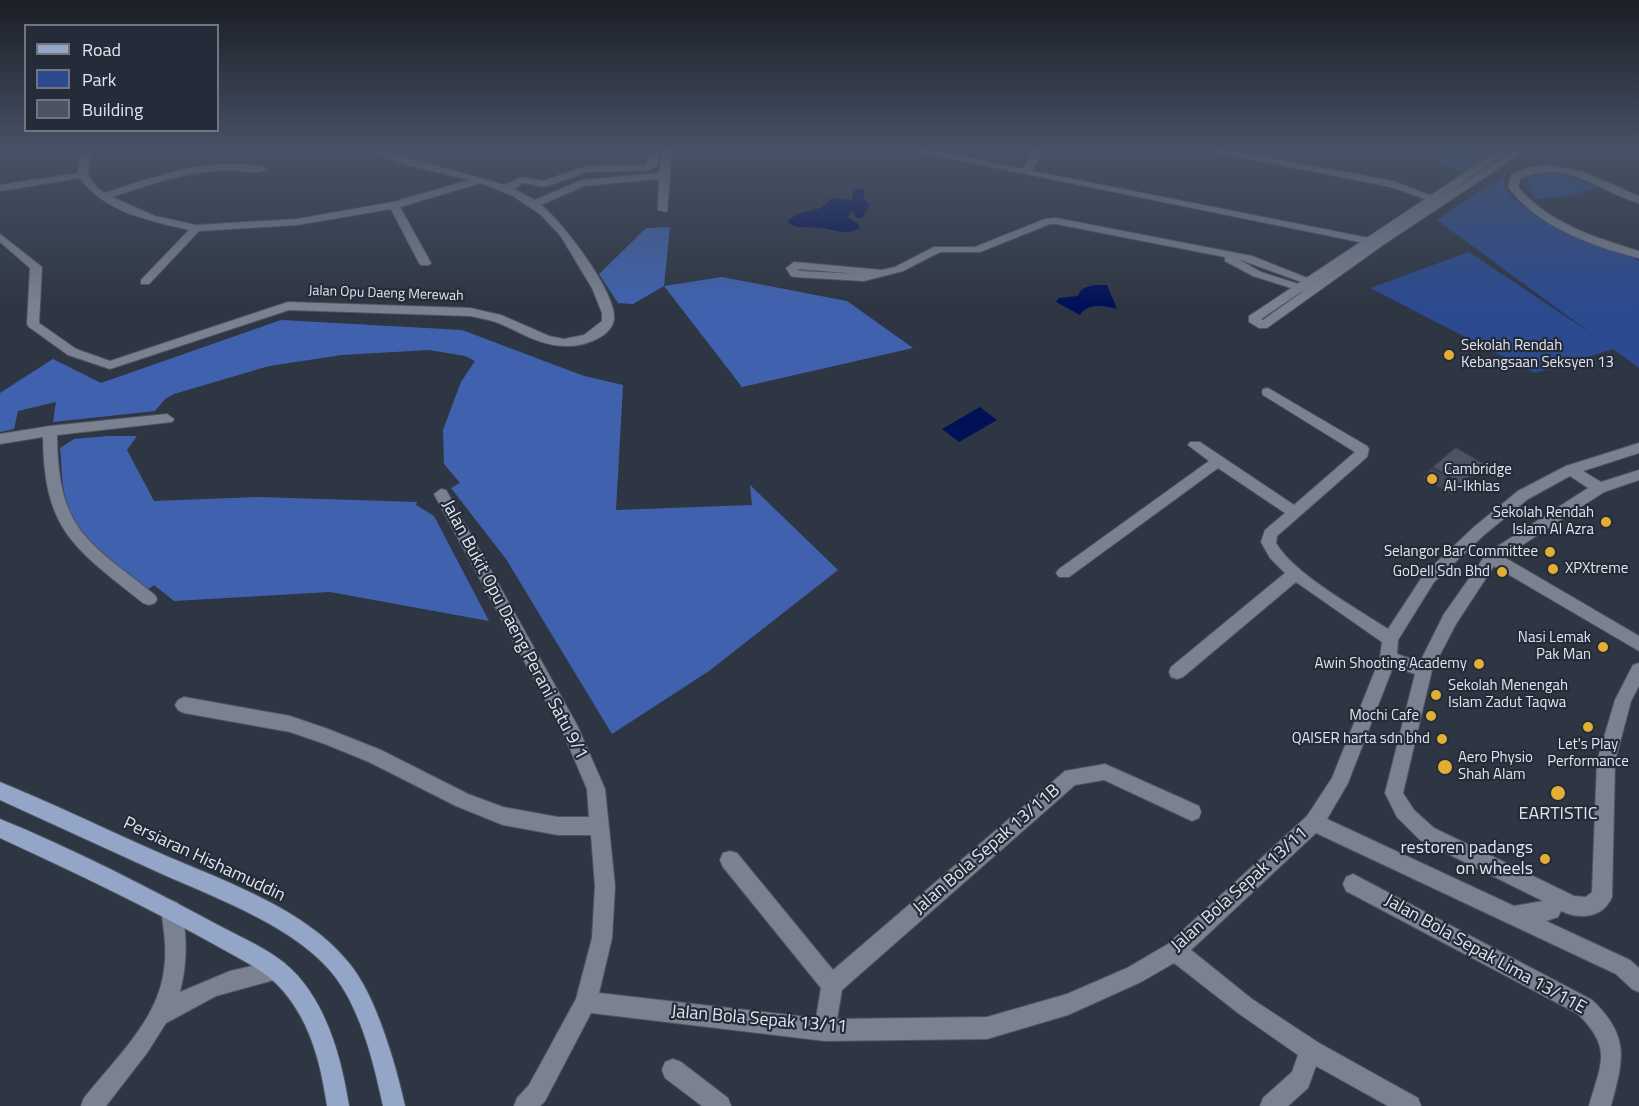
<!DOCTYPE html>
<style>
body{margin:0}
#map{position:relative;width:1639px;height:1106px;overflow:hidden;background:#2f3643;font-family:"Titillium Web",sans-serif}
canvas{display:block}
.legend{position:absolute;left:24px;top:24px;width:195px;height:108px;box-sizing:border-box;background:#252b38;border:2px solid #707580;margin:0;padding:8px 10px;list-style:none;font-size:18px;color:#e0e5ed}
.legend li{display:flex;align-items:center;gap:12px;height:30px}
.legend b{width:30px;border:2px solid #707580}
</style>
<div id="map">
<canvas width="1639" height="1106"></canvas>
<ul class="legend">
<li><b style="height:8px;background:#94a6c8"></b>Road</li>
<li><b style="height:16px;background:#2c4a90"></b>Park</li>
<li><b style="height:16px;background:#4c5362"></b>Building</li>
</ul>
</div>
<script>
const ctx = document.querySelector('canvas').getContext('2d');
ctx.lineJoin = 'round';
function fill(path, color) { ctx.fillStyle = color; ctx.fill(path, 'evenodd'); }
function stroke(path, color, width, dash) { ctx.strokeStyle = color; ctx.lineWidth = width; ctx.lineCap = dash ? 'butt' : 'round'; ctx.setLineDash(dash || []); ctx.stroke(path); }
function write(font, color, halo, rows, align = 'center') {
  ctx.font = font + ' "Titillium Web",sans-serif'; ctx.lineWidth = 4.5; ctx.setLineDash([]); ctx.textBaseline = 'middle'; ctx.strokeStyle = halo; ctx.fillStyle = color; for (const [text, x, y, turn = 0] of rows) {
    ctx.save(); ctx.translate(x, y); ctx.rotate((+turn || 0) * Math.PI / 180); ctx.textAlign = isNaN(turn) ? turn : align; if (halo) ctx.strokeText(text, 0, 0); ctx.fillText(text, 0, 0); ctx.restore();
  }
}
fill(new Path2D(`
 M1410 150H1496L1465 173Z
 M1546 173 1561 174 1599 187 1570 196 1534 199 1527 185 1528 178Z
 M1506 174 1504 185 1514 200 1545 218 1626 253 1639 261V368L1613 349 1535 373 1370 288 1469 252 1592 334 1437 220Z`), '#2c4a90');
fill(new Path2D(`
 M670 227 664 286 722 277 847 301 913 348 742 387 664 286 633 304 618 303 599 274 646 228Z
 M281 320 462 330 584 376 623 385 616 510 752 505 750 485 838 570 709 671 612 734 506 559 451 488 460 483 444 464 443 430 461 382 475 361 465 356 429 350 342 355 269 366 174 394 165 399 155 411 53 422 56 402 18 411 14 429 0 432V393L53 359 101 383Z
 M108 436H137L127 450 154 501 258 497 417 502 416 505 434 516 489 621 330 592 174 601 154 585 147 590C117 565 79 542 67 503 61 485 62 466 60 448L74 439Z`), '#4062ae');
fill(new Path2D(`
 M859 188 865 191 863 198 870 205 862 218H856L853 210 848 217 858 224 860 228 850 232H841L823 228 798 227 791 225 788 221 797 214 821 208 832 198 852 200 853 191Z
 M1098 285H1107L1117 309C1105 306 1088 302 1080 315L1056 302 1059 298 1078 296C1081 286 1090 286 1098 285Z
 M980 407 997 420 959 442 942 429Z`), '#011158');
const minor = new Path2D(`
 M84 150H94L90 158 88 175 98 189 105 193C156 176 210 156 264 167L266 169C257 176 237 169 225 170 184 172 152 184 112 197L155 216 196 225 297 219 393 202 470 180 406 165 366 150H380L505 185 521 177 543 181 586 166 646 165 650 150 659 151 657 166 650 170 587 172 544 187 523 183 514 189 535 200 582 180 659 173 662 150H672L667 212 658 210 659 179 584 186 541 205C562 221 617 293 614 319 612 338 581 347 565 346 542 346 521 333 501 324 491 320 480 318 470 316L289 310 110 369 68 355 29 327 27 324 30 268 0 242V234L42 267 39 323 76 349 110 361 288 302 470 308 501 315 549 336 564 339 584 335 602 321V313L592 288 560 235 540 214 513 196 481 183 400 207 431 263 429 265H421L419 263 391 209 297 225 199 231 149 284H141V280L189 230C150 221 104 212 80 178L0 191V185L78 173 80 158Z
 M908 150H929L1023 169 1033 150H1043L1032 171 1379 240 1384 243 1379 246Z
 M1205 150H1227L1393 181 1447 202 1442 205 1391 187Z
 M1546 165 1581 171 1639 196V203C1596 191 1567 157 1520 179L1518 187C1548 223 1596 238 1639 251V258C1592 246 1538 227 1508 187L1511 175 1527 168Z
 M1056 218 1252 256 1325 285 1323 287H1315L1238 259 1261 272 1311 288V292L1307 293 1253 276 1225 261V257L1056 224H1050L980 252H940L903 271 864 281 795 277 791 276 786 268 794 262 882 270 895 267 934 247H975L1045 219ZM798 269 859 274 799 271Z
 M1268 388 1367 446 1369 449 1367 457 1277 536 1276 543C1294 574 1356 608 1388 629L1424 574 1474 527 1518 491 1566 466 1639 443V453L1583 471 1601 482 1639 470V480L1604 492 1504 557 1639 636V651L1494 566 1456 624 1432 670 1403 793 1414 810 1434 828 1574 896 1586 897 1592 892 1597 761 1615 700 1633 665 1639 663V686L1631 701 1615 761 1612 897C1603 918 1580 920 1561 911L1558 917 1546 921 1630 960 1639 968V992L1632 989 1616 974 1316 833 1191 950 1252 999 1319 1043 1418 1098 1421 1106H1388L1316 1066 1308 1088 1288 1106H1260L1263 1098 1292 1072 1298 1055 1238 1013 1174 963 1141 982 1068 1015 987 1039 825 1041 591 1013 545 1101 540 1106H514L517 1098 529 1085 576 999 592 938 595 886 591 835H558L503 825 456 806 369 762 325 744 290 732 184 713 178 710 175 705 178 700 184 697 290 716 328 729 381 750 468 794 503 807 558 817H589L587 789 564 735 434 494 441 489 446 490 577 725 605 789 615 886 612 938 599 993 816 1018 821 988 723 867 720 860 723 853 730 851 737 853 833 970 1065 771 1105 764 1199 806 1201 812 1199 818 1192 821 1104 780 1075 785 842 990 837 1019 987 1017 1067 994 1127 968 1168 944 1307 816 1332 778 1380 658 1382 642 1296 582 1183 677 1177 679 1171 677 1169 672 1171 667 1285 573 1270 558 1261 542 1265 530 1285 513 1218 468 1069 577H1059L1056 573 1059 569 1209 461 1188 445 1190 442H1200L1294 505 1355 452 1263 395 1262 392 1263 389ZM1570 476 1588 488 1487 553 1444 614 1420 662 1397 654 1398 640 1434 582 1484 535 1528 499ZM1393 667 1415 674 1385 793 1397 817 1420 840 1543 901 1514 906 1327 819 1348 783Z
 M167 414 174 419 172 422 57 435C58 530 86 540 155 595L157 599 155 603 149 605 143 603C75 548 44 532 43 437L0 444V434L50 426Z
 M1353 874 1592 1000C1630 1036 1624 1059 1611 1106H1589C1601 1063 1613 1049 1578 1014L1346 891 1343 884 1346 877Z
 M673 1059 681 1062 728 1098 731 1106H702L665 1078 662 1070 665 1062Z`);
const tertiary = new Path2D(`
 M1499 150H1510L1435 202 1515 150H1526L1383 245 1267 328H1259L1249 322V316ZM1323 277 1263 320 1261 319Z
 M171 900 178 903C189 930 187 965 180 992L230 971 278 960 285 963 288 970 285 977 216 996 166 1023 147 1053 106 1106H81L84 1098C114 1060 158 1020 164 970 167 950 164 930 161 910L164 903Z`);
const primary = new Path2D(`
 M0 782C49 802 97 825 146 847 212 877 303 905 349 963 376 995 396 1065 405 1106H383C374 1064 362 1014 336 978 299 928 218 899 162 874 108 849 54 825 0 800Z
 M0 819C74 849 147 887 218 925 246 940 277 952 298 976 329 1011 342 1061 349 1106H327C321 1065 311 1024 284 992 266 970 241 960 217 946 146 906 73 872 0 838Z`);
stroke(minor, '#4f5560', 2);
stroke(tertiary, '#4f5560', 2);
stroke(primary, '#4f5560', 2);
fill(minor, '#7a8190');
fill(tertiary, '#7a8190');
fill(primary, '#94a6c8');
fill(new Path2D(`
 M1432 467 1475 475 1452 495 1423 478Z`), '#414754');
fill(new Path2D(`
 M1485 464 1475 475 1452 495 1461 484Z`), '#353a45');
const building = new Path2D(`
 M1456 447 1485 464 1461 484 1432 467Z`);
fill(building, '#4c5362');
stroke(building, '#353a45', 1.5);
const sky = ctx.createLinearGradient(0, 0, 0, 305);
sky.addColorStop(0, '#1a1e25');
sky.addColorStop(0.49, '#475266');
sky.addColorStop(1, '#47526600');
ctx.fillStyle = sky;
ctx.fillRect(0, 0, 1639, 305);
for (const [x, y, r, color] of [
 [1449,355,6,"#e2ae34"],
 [1432,479,6,"#e2ae34"],
 [1606,522,6,"#e2ae34"],
 [1550,552,6,"#e2ae34"],
 [1553,569,6,"#e2ae34"],
 [1502,572,6,"#e2ae34"],
 [1603,647,6,"#e2ae34"],
 [1479,664,6,"#e2ae34"],
 [1436,695,6,"#e2ae34"],
 [1431,716,6,"#e2ae34"],
 [1588,727,6,"#e2ae34"],
 [1442,739,6,"#e2ae34"],
 [1445,767,8,"#e2ae34"],
 [1558,793,8,"#e2ae34"],
 [1545,859,6,"#e2ae34"]
]) { const dot = new Path2D(); dot.arc(x, y, r, 0, 2 * Math.PI); ctx.fillStyle = color; ctx.fill(dot); stroke(dot, '#252b38', 2); }
write('14px', '#e0e5ed', '#252b38', [
 ["Jalan Opu Daeng Merewah",386,294,2]
]);
write('15px', '#e0e5ed', '#252b38', [
 ["Sekolah Rendah",1461,346,"left"],
 ["Kebangsaan Seksyen 13",1461,363,"left"],
 ["Cambridge",1444,470,"left"],
 ["Al-Ikhlas",1444,487,"left"],
 ["Sekolah Rendah",1594,513],
 ["Islam Al Azra",1594,530],
 ["Selangor Bar Committee",1538,552],
 ["XPXtreme",1565,569,"left"],
 ["GoDell Sdn Bhd",1490,572],
 ["Nasi Lemak",1591,638],
 ["Pak Man",1591,655],
 ["Awin Shooting Academy",1467,664],
 ["Sekolah Menengah",1448,686,"left"],
 ["Islam Zadut Taqwa",1448,703,"left"],
 ["Mochi Cafe",1419,716],
 ["QAISER harta sdn bhd",1430,739],
 ["Let's Play",1588,745,"center"],
 ["Performance",1588,762,"center"],
 ["Aero Physio",1458,758,"left"],
 ["Shah Alam",1458,775,"left"]
], 'right');
write('18px', '#e0e5ed', '#252b38', [
 ["Jalan Bukit Opu Daeng Perani Satu 9/1",514,630,62],
 ["Jalan Bola Sepak 13/11B",987,850,-41],
 ["Persiaran Hishamuddin",204,860,25],
 ["Jalan Bola Sepak 13/11",1240,890,-42],
 ["Jalan Bola Sepak Lima 13/11E",1485,955,29],
 ["Jalan Bola Sepak 13/11",759,1020,5]
]);
write('18px', '#e0e5ed', '#252b38', [
 ["EARTISTIC",1558,815],
 ["restoren padangs",1533,849,"right"],
 ["on wheels",1533,870,"right"]
]);
</script>
